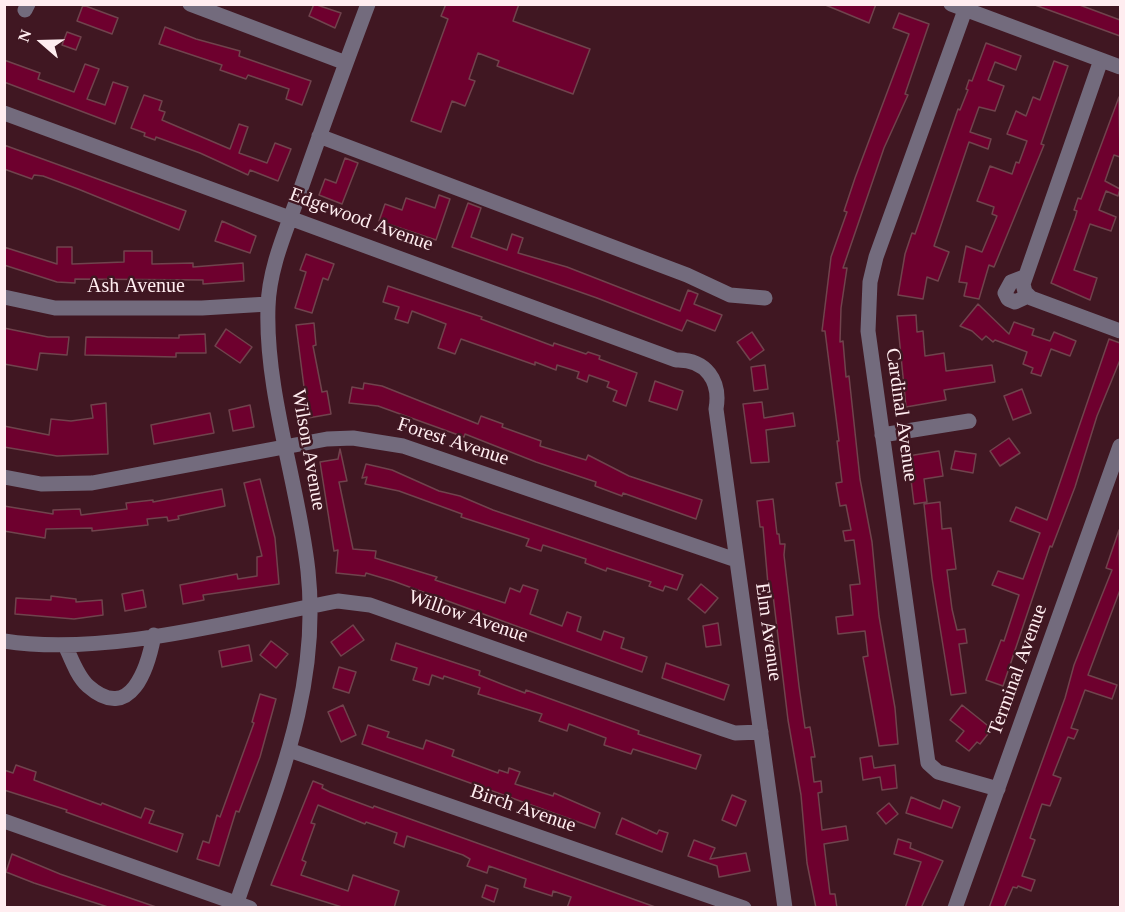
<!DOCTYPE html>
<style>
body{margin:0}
#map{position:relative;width:1125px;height:912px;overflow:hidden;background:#401722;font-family:"Times New Roman",serif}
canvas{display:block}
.frame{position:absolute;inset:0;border:6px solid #ffedf0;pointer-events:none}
.north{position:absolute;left:12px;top:12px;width:60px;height:60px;-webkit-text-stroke:4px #401722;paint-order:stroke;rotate:290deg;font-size:16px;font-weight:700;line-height:24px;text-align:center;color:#ffedf0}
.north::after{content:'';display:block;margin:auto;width:21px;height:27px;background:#ffedf0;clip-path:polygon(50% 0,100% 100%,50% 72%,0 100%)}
</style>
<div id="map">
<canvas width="1125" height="912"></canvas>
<div class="frame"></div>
<div class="north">N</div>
</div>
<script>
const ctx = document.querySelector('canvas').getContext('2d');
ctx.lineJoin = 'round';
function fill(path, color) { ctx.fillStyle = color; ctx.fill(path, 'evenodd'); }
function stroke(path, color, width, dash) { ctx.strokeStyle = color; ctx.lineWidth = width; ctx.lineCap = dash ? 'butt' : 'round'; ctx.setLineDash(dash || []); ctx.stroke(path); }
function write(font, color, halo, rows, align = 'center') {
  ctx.font = font + ' "Times New Roman",serif'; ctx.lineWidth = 5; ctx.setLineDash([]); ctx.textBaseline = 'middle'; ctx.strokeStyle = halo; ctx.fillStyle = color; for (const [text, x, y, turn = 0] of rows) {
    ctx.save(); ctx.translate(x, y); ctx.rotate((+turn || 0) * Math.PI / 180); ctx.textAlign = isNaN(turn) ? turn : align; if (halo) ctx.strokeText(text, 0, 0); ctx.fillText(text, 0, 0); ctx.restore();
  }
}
const building = new Path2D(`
 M314 4 341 13 335 28 309 16Z
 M446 4H519L513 21 590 49 573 94 497 66 499 61 478 53 469 79 475 81 465 106 452 101 441 132 411 121 448 19 441 16Z
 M823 4H876L869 23Z
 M1077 4 1120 20V36L1035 5Z
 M83 5 118 18 112 34 77 21Z
 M899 13 929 24 905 94 908 95 884 148 843 268H847L841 308 840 342 843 341 846 377 849 376 860 479 872 542 879 616 895 708 898 744 879 746 863 657 868 656 865 631 838 634 836 617 853 615 850 585 860 584 854 540 845 541 843 531 851 530 846 505 840 506 836 483 842 482 837 441H839L825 331H822L831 257 847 212 844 211 855 178 909 34 893 28Z
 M165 27 196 39 240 51 239 56 311 81 302 105 286 99 289 89 248 75 246 79 220 70 222 65 159 44Z
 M67 32 81 37 76 50 62 45Z
 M986 43 1021 56 1016 70 995 62 988 80 1004 86 995 111 979 107 970 132 991 139 988 149 969 142 934 246 949 252 938 281 927 277 923 299 898 295 905 254 912 233 915 234 958 109 960 110 968 90 966 89 969 80 972 81Z
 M4 60 40 73 38 79 74 92 85 64 99 69 87 99 105 105 113 82 128 87 115 124 4 82Z
 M1054 61 1068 66 1041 144 1044 145 994 267 989 265 979 299 964 296 967 283 959 282 966 246 982 252 997 216 992 214 994 207 977 201 982 188 990 166 1012 174 1016 162 1019 163 1027 141 1007 134 1016 111 1026 116 1033 97 1040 100Z
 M144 95 162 101 159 110 165 112 162 120 230 149 239 124 248 127 239 153 267 163 275 143 291 149 278 181 250 170 248 175 200 153 156 137 155 140 144 136 145 133 131 128Z
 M1119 97 1120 157 1114 155 1105 181 1120 189 1118 196 1106 191 1099 210 1116 217 1111 231 1090 224 1074 270 1097 278 1090 300 1051 283 1075 218 1077 211 1074 210 1078 198 1081 199Z
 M4 145 186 211 179 230 78 189 43 176 34 175 32 179 4 169Z
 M345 158 358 163 342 204 319 195 325 179 336 183Z
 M439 195 450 199 436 240 379 221 385 204 402 210 406 198 435 208Z
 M468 203 481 208 471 237 507 250 512 234 523 238 518 253 567 267 680 311 688 290 698 294 694 304 722 315 715 331 687 320 682 331 597 298 452 247Z
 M222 221 256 236 250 253 215 241Z
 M4 247 57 264V247H72V264L124 262V251H152V264L193 263V267L243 263 244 281 203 284V280L75 279V283L57 282 4 265Z
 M306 254 334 264 328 280 323 278 312 313 295 308 306 272 300 270Z
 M388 286 482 317 481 319 553 346 554 343 586 354 588 352 600 356 599 359 637 373 626 406 613 401 617 391 607 387 609 382 589 375 587 382 577 378 579 372 557 365 556 370 535 362V365L461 339 455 354 438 348 446 324 412 311 408 323 395 319 399 307 383 302Z
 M978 304 1009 334 1014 322 1034 329 1032 335 1050 341 1054 332 1076 341 1070 356 1051 349 1041 376 1031 373 1033 368 1023 364 1027 352 995 340 993 342 986 336 982 340 972 331 960 326Z
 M916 315 917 332 923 331 925 356 944 353 946 371 992 365 995 382 944 390 946 400 906 407 897 316Z
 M314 323 316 345 313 346 322 392 327 391 331 414 308 418 296 325Z
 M4 328 48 337H69L67 355 40 353 37 370 4 364Z
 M226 329 252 347 240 363 215 346Z
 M752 332 764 350 750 360 737 342Z
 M205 334 206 353H176V357L85 355 86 337 179 338V335Z
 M1109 339 1120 343V360L1097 416 1075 487 1052 547 1050 546 1003 686 986 680 1001 640 1004 641 1019 595 992 585 998 571 1023 579 1040 533 1010 521 1016 507 1047 520Z
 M765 365 768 389 754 391 751 367Z
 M655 381 683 391 677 410 649 401Z
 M364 383 382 386 478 424 481 416 503 424 502 427 541 441 540 446 586 460 588 455 629 476 702 500 696 519 623 493 622 496 595 486 596 482 536 462 465 434 464 437 378 406 349 403 352 387 363 389Z
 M1022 389 1031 413 1013 420 1004 396Z
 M762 402 764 418 793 413 795 426 766 430 769 462 751 463 743 404Z
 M106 403 108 454 57 456 4 447V426L49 435 51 419 71 421 93 418 91 405Z
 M250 405 254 427 233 431 229 410Z
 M210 413 214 433 154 444 151 425Z
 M1009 438 1020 453 1000 466 990 451Z
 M340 449 347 481 339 482 353 549 376 551 375 558 437 577 435 580 505 603 510 588 520 592 523 585 538 590 530 614 562 626 567 612 581 617 577 631 601 640 604 631 624 638 621 648 647 657 642 672 393 581 366 573 365 576 336 573 338 550 334 551 320 462 338 459Z
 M939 451 943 476 924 479 927 502 914 504 908 456Z
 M955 451 976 454 973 473 951 469Z
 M366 464 392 470 439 491 460 496 493 510 683 575 677 590 665 586 663 591 649 586 651 582 607 568 606 571 585 563 586 559 543 545 541 551 526 546 529 539 461 517 462 514 399 491 365 484 367 477 362 478Z
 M260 479 275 538 279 584 203 595 204 600 183 604 180 585 237 574 238 579 257 576V557L262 556 244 483Z
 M222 489 225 506 178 516 179 519 168 521 167 517 147 519 148 525 92 531V528L46 529 45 538 4 531V506L53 514V510L80 509 81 515 127 509 126 503 153 500V502Z
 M773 499 777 534H779L780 544H785L784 555 799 686 805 728 810 727 815 757H811L814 782 821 781 822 792 818 793 822 830 846 826 848 840 824 844 830 894H835L837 908H816L807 863 801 795 788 720 773 595 769 596 763 527H760L757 501Z
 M940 502 942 529 951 528 956 569 947 570 952 609 957 630 965 629 967 643 959 644 966 693 951 695 932 578 924 504Z
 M1119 530 1120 590 1088 675 1117 685 1112 699 1085 690 1071 728 1078 730 1074 739 1068 737 1053 775 1061 778 1050 806 1042 804 1030 838 1035 840 1022 876 1035 880 1031 891 1018 886 1017 888 1013 887 1004 908H989L1065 698 1074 665 1112 570 1106 568Z
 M701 584 718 598 705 613 688 599Z
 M143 590 146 607 125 611 122 594Z
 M51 596 76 599V602L102 600 103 615 74 619 15 614 16 598 51 600Z
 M718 623 721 645 706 647 703 626Z
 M353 625 364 640 341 656 331 642Z
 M271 641 288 654 276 668 260 655Z
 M396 643 480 671 479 675 504 685 525 693 526 690 639 731 638 734 701 755 696 769 633 749 631 754 604 745 606 738 569 724 567 731 539 721 542 714 478 694 480 688 444 676 443 679 432 675 429 685 413 680 417 668 391 660Z
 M249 645 252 661 222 667 219 651Z
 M666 663 729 685 724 700 662 678Z
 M339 667 356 672 349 693 333 688Z
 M260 694 276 699 260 757 239 812 236 811 219 866 197 859 203 841 209 843 217 815 220 817 254 723 252 722Z
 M343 705 356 735 341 742 328 712Z
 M962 705 992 729 980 744 977 742 969 751 956 741 964 731 950 720Z
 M368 725 389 732 387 737 423 749 426 740 454 750 452 756 498 773 499 770 508 773 509 768 520 772 515 784 553 796 554 793 600 813 595 828 362 744Z
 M872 756 874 768 895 765 897 788 882 790 880 777 863 780 860 758Z
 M16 765 36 772 34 780 101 805 102 803 141 818 145 808 154 811 149 823 183 834 177 852 66 812 67 810 4 790V770L13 773Z
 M313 781 323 785 322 788 330 792 373 808 374 806 658 908H567L571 897 553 891 552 896 524 887 526 879 489 866 487 873 467 866 470 859 463 855 407 836 404 847 394 843 397 833 366 822 365 824 318 805 311 823 315 824 302 860 306 862 301 875 348 891 353 875 399 891 394 908H345L271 885Z
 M732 795 746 801 736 826 722 820Z
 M911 797 940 809 943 800 960 807 952 828 906 813Z
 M889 803 898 814 886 824 877 813Z
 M622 818 657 834 659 830 668 833 662 852 616 834Z
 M898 839 911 843 910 848 943 861 921 908H905L921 862 894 854Z
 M694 840 715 848 710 859 746 853 750 871 719 877 717 866 688 856Z
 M12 854 60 874 159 908H111L34 883 6 872Z
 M486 885 498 889 494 902 482 897Z`);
fill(building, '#6e002e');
stroke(building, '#70434d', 1.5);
stroke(new Path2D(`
 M190 4 346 63
 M951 4 1120 67
 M25 10 28 4
 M965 10 876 257 870 282 868 331 928 763 938 772 998 789
 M1101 60 1023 284 1025 292 1031 298 1120 331
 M4 113 676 360C706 359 721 381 716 409L785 908
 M319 136 687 275 730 295 765 298
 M1024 277 1011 282 1005 293 1008 299 1015 302 1028 296
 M4 297 55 308H202L268 304
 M882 435 969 421
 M4 477 41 484 92 483 327 439 353 438 403 446 736 560
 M4 641C107 657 236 620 338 601L370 605 723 729 735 733 761 732
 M65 645C71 658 77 676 88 686 131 724 148 667 154 635
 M289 750 744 908
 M4 821 250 908
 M235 908C273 795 321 693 308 571 299 487 265 392 268 307 269 268 286 231 299 194 321 131 344 68 368 4
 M955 908 1120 446`), '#736b7d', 15);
write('20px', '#ffedf0', '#401722', [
 ["Edgewood Avenue",361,220,20],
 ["Ash Avenue",136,287],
 ["Cardinal Avenue",901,415,82],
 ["Forest Avenue",453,442,18],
 ["Wilson Avenue",308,450,80],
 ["Willow Avenue",468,617,19],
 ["Elm Avenue",768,632,82],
 ["Terminal Avenue",1018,670,-70],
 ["Birch Avenue",523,809,19]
]);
</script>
